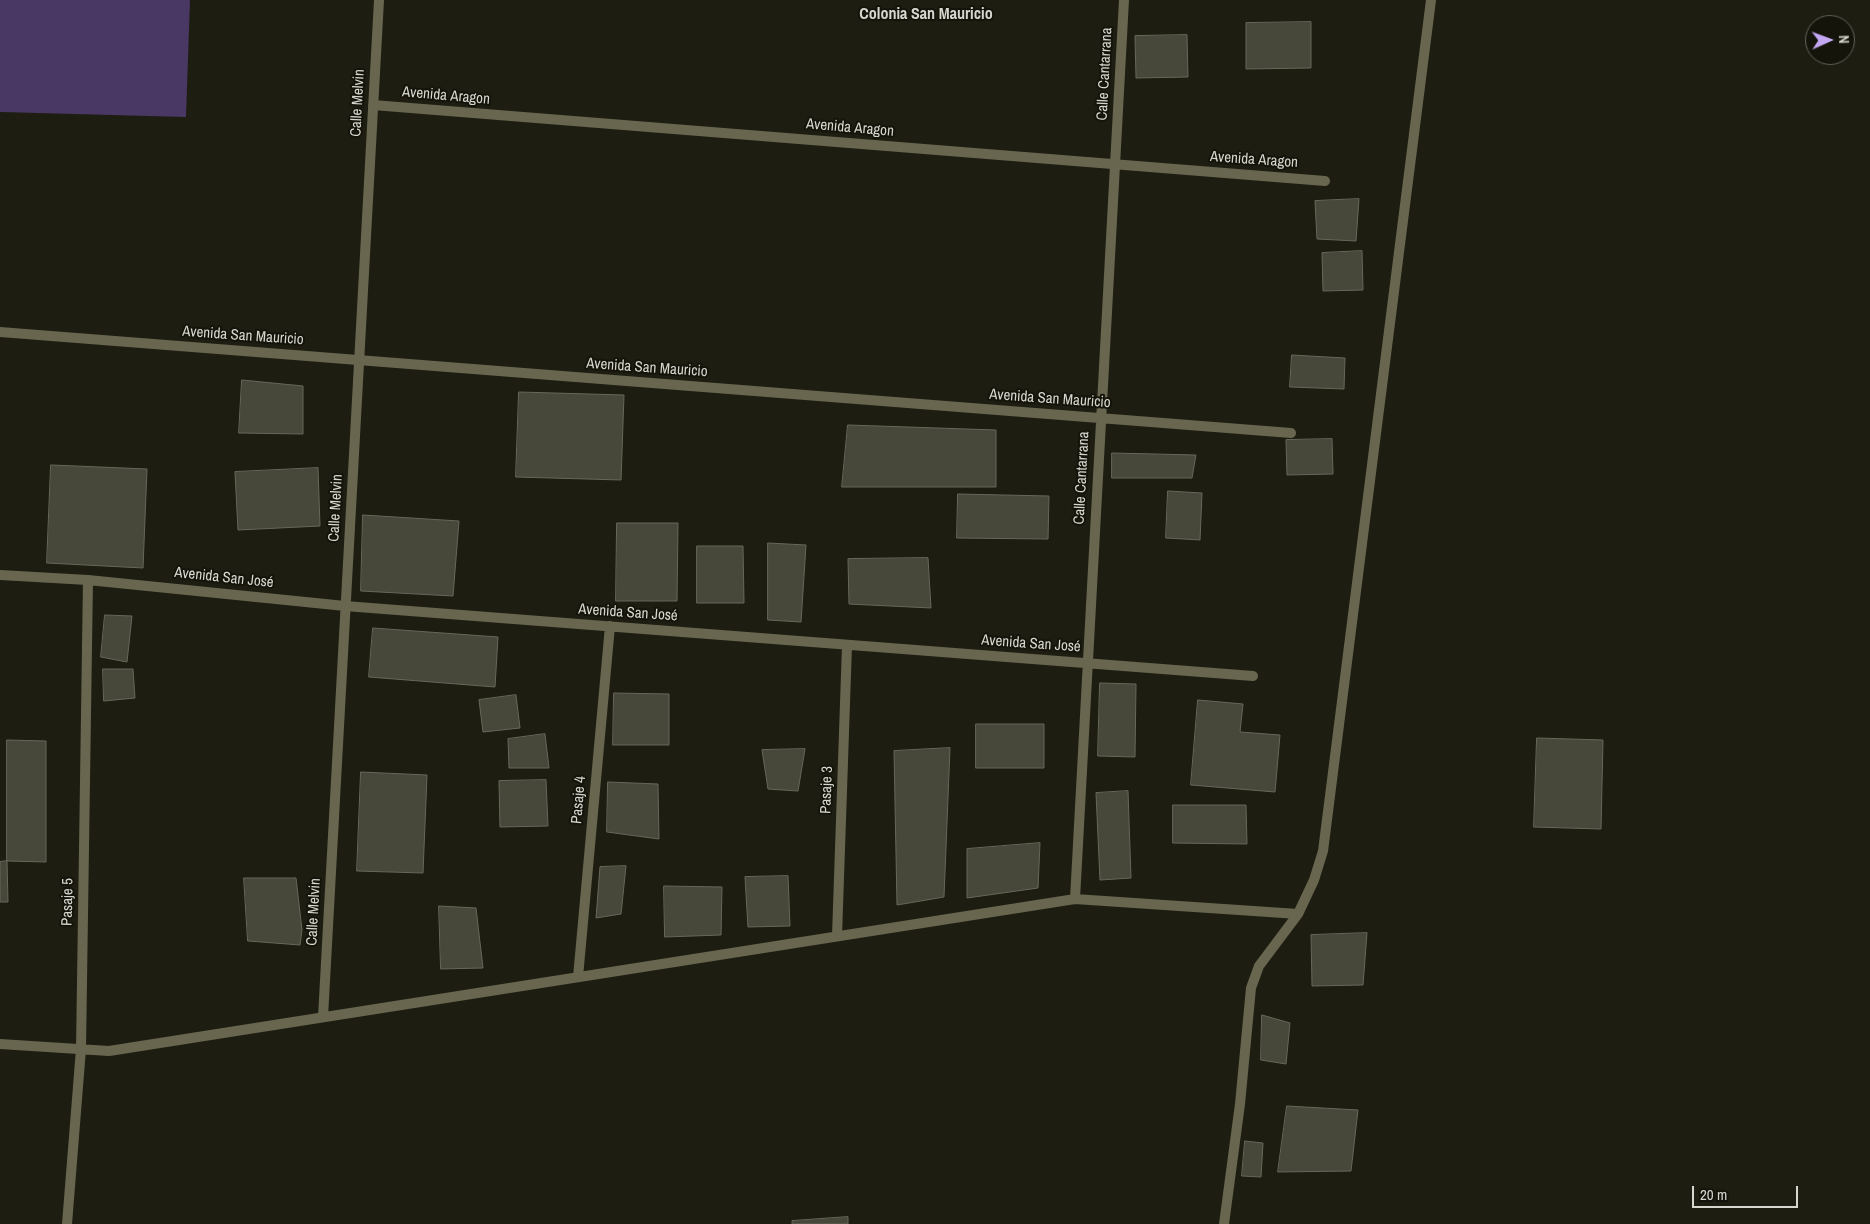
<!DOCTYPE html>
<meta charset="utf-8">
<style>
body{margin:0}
#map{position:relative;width:1870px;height:1224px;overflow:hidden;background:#1e1d12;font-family:"Archivo Narrow",sans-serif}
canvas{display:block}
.north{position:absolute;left:1805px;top:15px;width:50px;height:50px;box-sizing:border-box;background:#15140a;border:1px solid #636259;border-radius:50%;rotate:88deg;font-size:14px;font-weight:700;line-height:20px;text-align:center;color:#d7d7cf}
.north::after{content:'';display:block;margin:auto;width:18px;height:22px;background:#c4a7f1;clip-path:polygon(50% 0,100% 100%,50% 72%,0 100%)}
.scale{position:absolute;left:1692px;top:1186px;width:106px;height:22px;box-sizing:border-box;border:2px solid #d7d7cf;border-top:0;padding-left:6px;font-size:15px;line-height:18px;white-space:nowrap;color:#d7d7cf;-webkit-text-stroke:4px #15140a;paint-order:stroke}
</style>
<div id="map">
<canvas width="1870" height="1224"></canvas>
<div class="north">N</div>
<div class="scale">20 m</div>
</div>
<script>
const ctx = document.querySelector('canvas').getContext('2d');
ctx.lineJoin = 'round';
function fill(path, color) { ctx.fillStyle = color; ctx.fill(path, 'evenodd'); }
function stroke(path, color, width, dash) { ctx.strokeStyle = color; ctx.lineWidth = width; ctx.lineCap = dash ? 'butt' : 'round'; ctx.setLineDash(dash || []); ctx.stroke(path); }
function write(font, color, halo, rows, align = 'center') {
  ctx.font = font + ' "Archivo Narrow",sans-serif'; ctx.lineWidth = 4; ctx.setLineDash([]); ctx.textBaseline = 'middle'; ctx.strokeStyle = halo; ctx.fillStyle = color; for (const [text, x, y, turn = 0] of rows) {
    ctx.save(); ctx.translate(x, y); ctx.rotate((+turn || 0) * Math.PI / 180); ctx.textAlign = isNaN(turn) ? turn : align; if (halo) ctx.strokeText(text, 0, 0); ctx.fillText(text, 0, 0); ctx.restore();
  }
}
fill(new Path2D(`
 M0 0H190L186 117 0 112Z`), '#493764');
const building = new Path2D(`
 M1311 22V68L1246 69V23Z
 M1187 35 1188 77 1136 78 1135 36Z
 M1359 199 1356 241 1317 239 1315 201Z
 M1362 251 1363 290 1323 291 1322 253Z
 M1292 355 1345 358 1344 389 1290 387Z
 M242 380 303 386V434L239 433Z
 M519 392 624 395 621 480 516 477Z
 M848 425 996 430V487H842Z
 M1332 439 1333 474 1287 475 1286 440Z
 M1112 453 1196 455 1192 478H1112Z
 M51 465 147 469 143 568 47 563Z
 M318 468 320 526 238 530 235 472Z
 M1168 491 1202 493 1200 540 1166 538Z
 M958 494 1049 496 1048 539 957 538Z
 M363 515 459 521 453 596 361 591Z
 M617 523H678L677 601H616Z
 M768 543 806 545 801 622 768 620Z
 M697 546H743L744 603H697Z
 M928 558 931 608 849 604 848 559Z
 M105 615 132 616 127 662 101 657Z
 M373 628 498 637 495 687 369 677Z
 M103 669H133L135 698 104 701Z
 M1100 683 1136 684 1135 757 1098 756Z
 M614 693 669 694V745H613Z
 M516 695 520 728 483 732 479 700Z
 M1198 700 1243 704 1240 732 1280 735 1275 792 1191 785Z
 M976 724H1044V768H976Z
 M545 734 549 768H509L508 739Z
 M1537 738 1603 740 1601 829 1534 827Z
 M7 740 46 741V862L7 861Z
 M950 748 944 897 897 905 894 751Z
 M805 749 798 791 768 789 762 750Z
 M361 772 427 775 423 873 357 871Z
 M546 780 548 826 500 827 499 781Z
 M608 782 658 784 659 839 607 832Z
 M1128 791 1131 878 1100 880 1096 793Z
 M1173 805H1246L1247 844 1173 843Z
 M1040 843 1038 888 967 898V849Z
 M7 861 8 902H0V862Z
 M626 866 621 914 596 918 600 867Z
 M788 876 790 926 748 927 745 877Z
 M244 878H296L302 930 300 945 248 941Z
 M664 886 722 887 721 935 665 937Z
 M439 906 476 908 483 968 441 969Z
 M1367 933 1363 985 1312 986 1311 935Z
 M1262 1015 1290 1023 1286 1064 1261 1060Z
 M1287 1106 1358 1110 1351 1171 1278 1172Z
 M1245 1141 1263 1143 1261 1177 1242 1176Z
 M848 1217V1224H792V1221Z`);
fill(building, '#47473a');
stroke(building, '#68675a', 1);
stroke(new Path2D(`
 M373 105 1325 181
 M0 332 1291 433
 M0 575 88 580 345 606 1253 676
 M1075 899 1124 0
 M837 936 847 645
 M578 977 610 626
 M323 1017 379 0
 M0 1044 109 1051 1075 899 1298 914
 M67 1224 81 1049 88 580
 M1224 1224 1240 1104 1251 988 1259 966 1298 914 1314 880 1323 851 1431 0`), '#68664f', 10);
write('15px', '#d7d7cf', '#15140a', [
 ["Calle Cantarrana",1105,74,-87],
 ["Avenida Aragon",446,96,5],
 ["Calle Melvin",358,103,-87],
 ["Avenida Aragon",850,128,5],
 ["Avenida Aragon",1254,160,4],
 ["Avenida San Mauricio",243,336,4],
 ["Avenida San Mauricio",647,368,4],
 ["Avenida San Mauricio",1050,399,4],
 ["Calle Cantarrana",1082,478,-87],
 ["Calle Melvin",336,508,-87],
 ["Avenida San José",224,578,6],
 ["Avenida San José",628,613,4],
 ["Avenida San José",1031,644,4],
 ["Pasaje 3",827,790,-88],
 ["Pasaje 4",579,800,-85],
 ["Pasaje 5",68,902,-89],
 ["Calle Melvin",314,912,-87]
]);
write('bold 16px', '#d7d7cf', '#15140a', [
 ["Colonia San Mauricio",926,15]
]);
</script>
